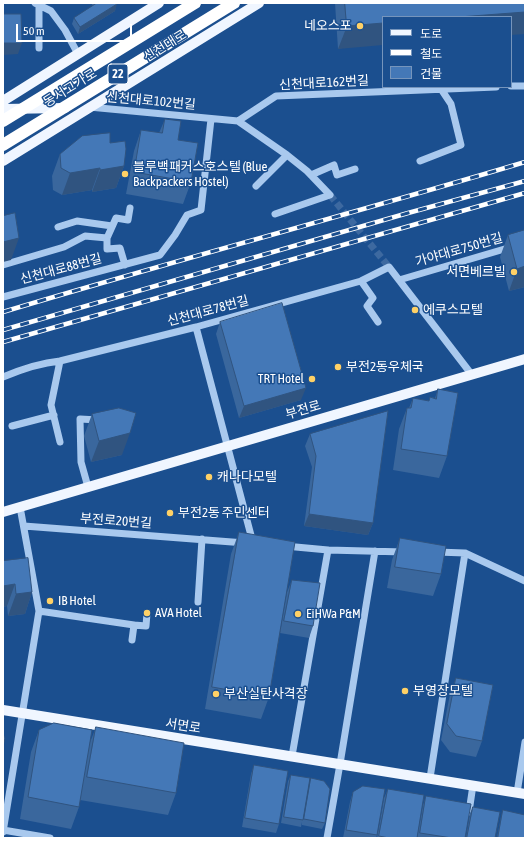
<!DOCTYPE html>
<meta charset="utf-8">
<style>
body{margin:0}
#map{position:relative;width:528px;height:841px;overflow:hidden;background:#1b4f8f;font-family:"Asap Condensed","Noto Sans KR",sans-serif}
canvas{display:block}
.frame{position:absolute;inset:0;border:4px solid #fff;pointer-events:none}
.legend{position:absolute;left:382px;top:16px;width:130px;height:72px;box-sizing:border-box;background:#1b4f8f;border:1px solid #7695bc;margin:0;padding:5px 7px;list-style:none;font-size:12px;color:#fff}
.legend li{display:flex;align-items:center;gap:8px;height:20px}
.legend b{width:20px;border:1px solid #7695bc}
.scale{position:absolute;left:16px;top:24px;width:116px;height:18px;box-sizing:border-box;border:2px solid #fff;border-top:0;padding-left:5px;font-size:12px;line-height:14px;white-space:nowrap;color:#fff;-webkit-text-stroke:3px #1b4f8f;paint-order:stroke}
</style>
<div id="map">
<canvas width="528" height="841"></canvas>
<div class="frame"></div>
<ul class="legend">
<li><b style="height:5px;background:#f0f6ff"></b>도로</li>
<li><b style="height:5px;background:#fff"></b>철도</li>
<li><b style="height:11px;background:#4478b7"></b>건물</li>
</ul>
<div class="scale">50 m</div>
</div>
<script>
const ctx = document.querySelector('canvas').getContext('2d');
ctx.lineJoin = 'round';
function stroke(path, color, width, dash) { ctx.strokeStyle = color; ctx.lineWidth = width; ctx.lineCap = dash ? 'butt' : 'round'; ctx.setLineDash(dash || []); ctx.stroke(path); }
function fill(path, color) { ctx.fillStyle = color; ctx.fill(path, 'evenodd'); }
function write(font, color, halo, rows, align = 'center') {
  ctx.font = font + ' "Asap Condensed","Noto Sans KR",sans-serif'; ctx.lineWidth = 3; ctx.setLineDash([]); ctx.textBaseline = 'middle'; ctx.strokeStyle = halo; ctx.fillStyle = color; for (const [text, x, y, turn = 0] of rows) {
    ctx.save(); ctx.translate(x, y); ctx.rotate((+turn || 0) * Math.PI / 180); ctx.textAlign = isNaN(turn) ? turn : align; if (halo) ctx.strokeText(text, 0, 0); ctx.fillText(text, 0, 0); ctx.restore();
  }
}
stroke(new Path2D(`
 M330 195 389 267`), '#3d69a0', 7, [7, 3.5]);
stroke(new Path2D(`
 M35 3 51 11 65 30 78 54
 M39 48V3
 M511 86H525
 M89 107 238 121 287 155 307 171 330 195 275 214
 M238 121 276 96 496 87
 M420 161 461 145 451 104 441 89
 M311 175 334 165 337 175 355 169
 M256 186 287 155
 M58 227 77 221 112 226
 M107 238 116 218 128 220 130 208
 M3 265 64 247 85 236 107 238V249L120 248 125 265
 M399 280 525 243
 M361 281 373 298 367 306 378 322
 M3 297 160 255 175 235 187 215 201 210 211 119
 M196 327 253 543
 M60 361 51 405 60 442
 M3 377C22 369 40 363 60 361L196 327 361 281 389 267 472 375
 M12 426 54 415
 M88 487 81 462 80 419 98 420
 M24 526 245 543
 M285 546 328 550 404 552
 M437 552 465 553 525 581
 M198 602 202 539
 M39 611 134 625
 M132 640 134 625 146 626 147 613
 M292 756 328 550
 M430 778 465 553
 M517 793 525 742
 M469 812 473 785
 M3 830 50 838
 M3 832 39 611 20 507
 M327 838 340 764 375 551`), '#a9c9ee', 7);
stroke(new Path2D(`
 M3 101 159 3
 M3 109 65 108
 M3 161 259 3
 M3 512 525 359
 M3 710 525 794`), '#f0f6ff', 10);
const rail = new Path2D(`
 M3 312C176 260 352 214 525 162
 M3 330 408 213 525 181
 M3 342 525 193`);
stroke(rail, '#fff', 4.5);
stroke(rail, '#1b4f8f', 3, [9]);
stroke(new Path2D(`
 M3 121 195 3
 M3 145 234 3`), '#fff', 12);
fill(new Path2D(`
 M91 3H116L115 11 78 34 72 24 74 18 93 6Z
 M335 3H525L338 49Z
 M165 119 178 140 191 182 183 204 126 194 134 151 141 130 159 133Z
 M110 143 124 166 116 188 92 192V190L62 195 53 190 52 176 60 154Z
 M508 235 525 287 509 291 500 257Z
 M220 322 301 400 239 418 216 334Z
 M438 389 447 456 439 478 393 470 399 429 407 408H409L413 398 429 401 430 397 435 398Z
 M92 414 122 455 91 462 84 436Z
 M310 434 373 523 368 535 304 526 312 467 305 446Z
 M239 532 269 697 261 719 205 709 231 554Z
 M400 538 441 574 433 596 387 588 392 560Z
 M3 561 32 592 25 614 8 616 7 606 3 607Z
 M292 580 313 626 309 638 280 633 287 592Z
 M456 678 482 741 476 757 450 752 441 740 450 694Z
 M96 727 176 793 168 815 80 800 79 807 71 829 20 819 31 752 39 730 89 745Z
 M254 765 279 824 276 833 242 827 251 774Z
 M291 775 309 785 311 778 325 823 322 829 302 825V822L301 827 281 823 288 781Z
 M388 789 417 838H377L384 798Z
 M353 792 377 835 376 838H343L350 802Z
 M426 796 465 838H417L423 805Z
 M473 807 495 838H466L470 813Z
 M503 810 525 838H497L501 817Z`), '#3a679d');
fill(new Path2D(`
 M117 4 115 11 78 34 80 27Z
 M525 12V34L511 35V17H459Z
 M383 23V45L338 49 347 26Z
 M3 43H22L18 54 3 55Z
 M124 166 116 188 92 192 100 170Z
 M100 168 92 190 62 195 70 173Z
 M19 238 11 260 3 262V242Z
 M525 266V287L509 291 517 269Z
 M306 388 301 400 239 418 244 406Z
 M130 433 122 455 91 462 99 441Z
 M309 514 373 523 368 535 304 526Z
 M15 584 7 606 3 607V586Z
 M32 592 25 614 8 616 16 594Z`), '#305480');
const building = new Path2D(`
 M97 3H116L117 4 80 27 74 18Z
 M345 3H525V12L459 17H383V23L347 26Z
 M3 14H21L22 43H3Z
 M165 119 181 121 178 140 198 143 191 182 134 172 141 130 162 133Z
 M110 133V143L125 141 126 149 124 166 100 170V168L70 173 61 168 60 154 82 136Z
 M15 213 19 238 3 242V216Z
 M525 230V266L517 269 508 235Z
 M282 303 306 388 244 406 220 322Z
 M438 389 458 393 447 456 401 449 407 408H411L413 398 429 401 430 397 436 399Z
 M119 408 136 413 130 433 99 441 92 414Z
 M388 411 373 523 309 514 316 456 310 434Z
 M239 532 295 542 269 697 212 687Z
 M400 538 446 546 441 574 395 567Z
 M28 558 32 592 16 594 15 584 3 586V561Z
 M292 580 320 583 313 626 284 621Z
 M456 678 493 685 482 741 456 736 447 724Z
 M54 723 92 730 79 807 28 797 39 730Z
 M96 727 184 743 176 793 87 777Z
 M3 734 5 738 3 747Z
 M254 765 288 771 279 824 245 818Z
 M291 775 310 778 303 820 284 817Z
 M311 778 324 781 330 789 325 823 304 819Z
 M363 786 385 789 377 835 346 830 353 792Z
 M388 789 424 795 417 838H389L379 836Z
 M426 796 471 804 465 838H452L420 833Z
 M473 807 500 812 495 838H467Z
 M503 810 525 815V838H498Z`);
fill(building, '#4478b7');
stroke(building, '#305480', 1);
for (const [x, y, r, color] of [
 [360,26,4,"#ffd166"],
 [125,174,4,"#ffd166"],
 [514,272,4,"#ffd166"],
 [415,310,4,"#ffd166"],
 [338,367,4,"#ffd166"],
 [312,379,4,"#ffd166"],
 [209,477,4,"#ffd166"],
 [170,513,4,"#ffd166"],
 [50,601,4,"#ffd166"],
 [147,613,4,"#ffd166"],
 [298,614,4,"#ffd166"],
 [405,691,4,"#ffd166"],
 [216,694,4,"#ffd166"]
]) { const dot = new Path2D(); dot.arc(x, y, r, 0, 2 * Math.PI); ctx.fillStyle = color; ctx.fill(dot); stroke(dot, '#1b4f8f', 1.5); }
for (const [x, y, w] of [
 [118,74,20]
]) { const box = new Path2D(); box.roundRect(x - w / 2, y - 10, w, 20, 3); ctx.fillStyle = '#1b4f8f'; ctx.fill(box); stroke(box, '#fff', 1); }
write('bold 12px', '#fff', null, [
 ["22",118,74]
]);
write('13px', '#fff', '#1b4f8f', [
 ["네오스포",352,26,"right"],
 ["블루백패커스호스텔 (Blue",133,167],
 ["Backpackers Hostel)",133,182],
 ["서면베르빌",506,272,"right"],
 ["에쿠스모텔",423,310],
 ["부전2동우체국",346,367],
 ["TRT Hotel",304,379,"right"],
 ["캐나다모텔",217,477],
 ["부전2동 주민센터",178,513],
 ["IB Hotel",58,601],
 ["AVA Hotel",155,613],
 ["EiHWa P&M",306,614],
 ["부영장모텔",413,691],
 ["부산실탄사격장",224,694]
], 'left');
write('13px', '#fff', '#1b4f8f', [
 ["신천대로",165,46,-32],
 ["신천대로162번길",324,83,-3],
 ["동서고가로",70,88,-32],
 ["신천대로102번길",151,101,5],
 ["가야대로750번길",459,250,-16],
 ["신천대로88번길",61,269,-15],
 ["신천대로78번길",208,311,-15],
 ["부전로",303,410,-16],
 ["부전로20번길",116,521,4],
 ["서면로",183,726,9]
]);
</script>
